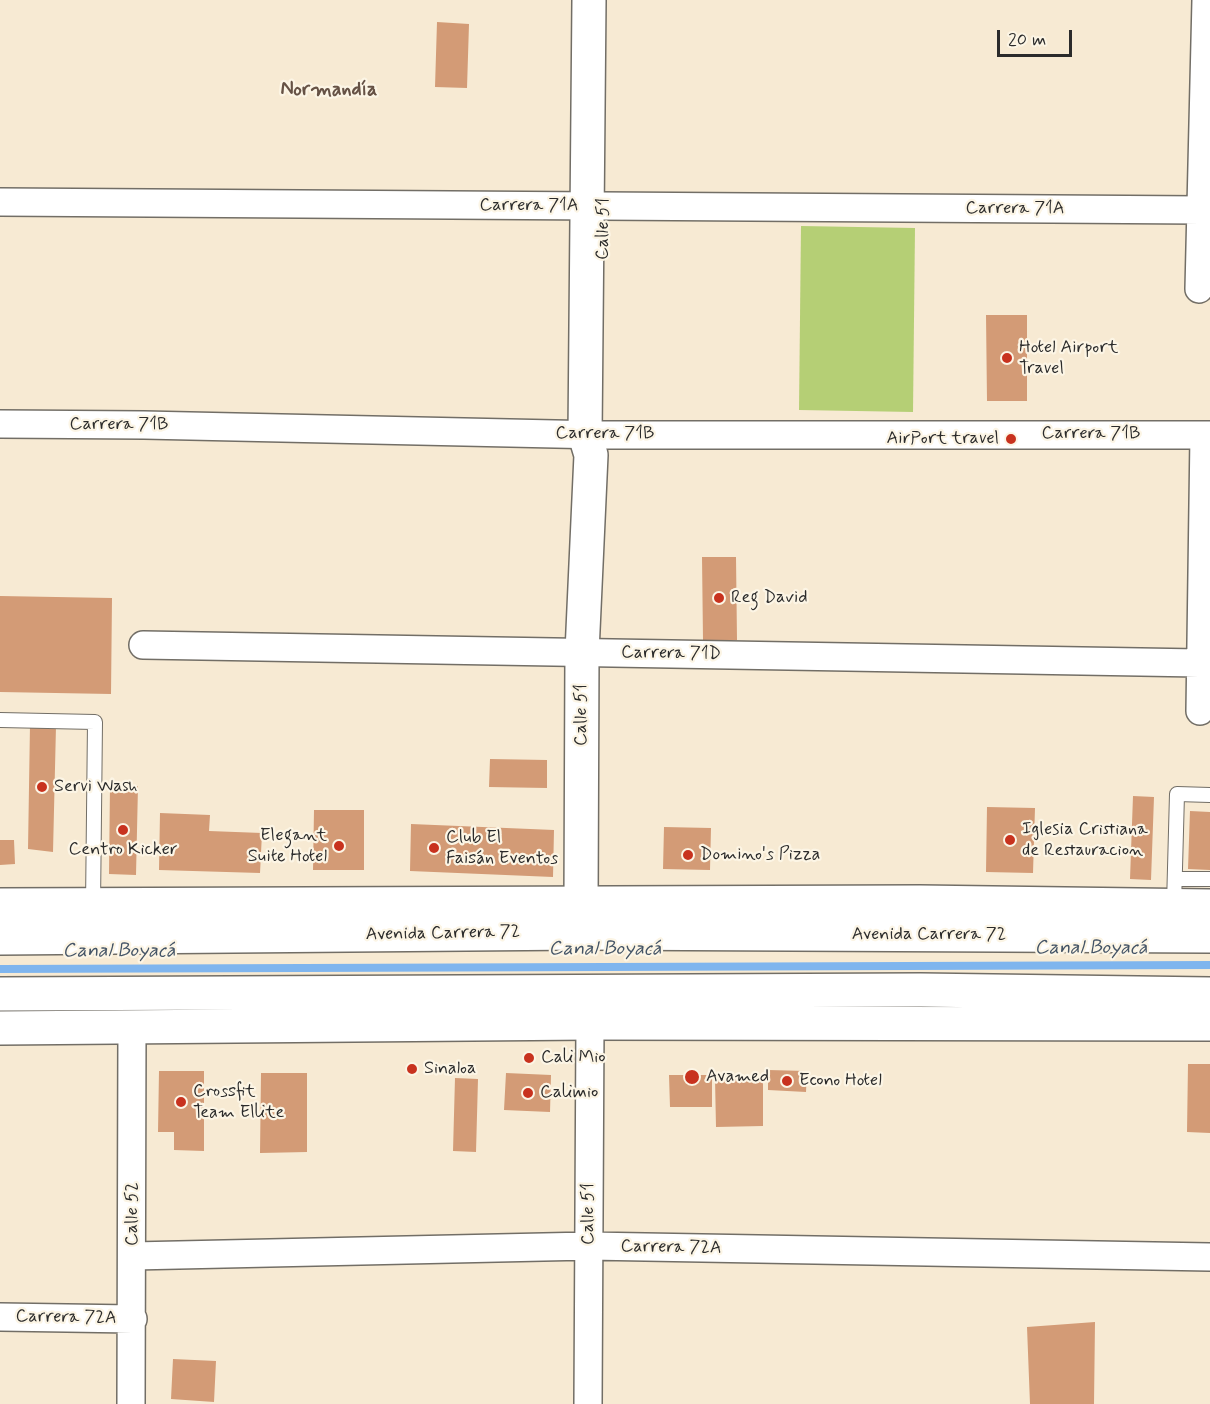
<!DOCTYPE html>
<meta charset="utf-8">
<style>
body{margin:0}
#map{position:relative;width:1210px;height:1404px;overflow:hidden;background:#f7ead3;font-family:Mynerve,sans-serif}
canvas{display:block}
.scale{position:absolute;left:997px;top:30px;width:75px;height:27px;box-sizing:border-box;border:3px solid #2b2b2b;border-top:0;padding-left:8px;font-size:18px;line-height:21px;white-space:nowrap;color:#2b2b2b;-webkit-text-stroke:4px #fcf5e5;paint-order:stroke}
</style>
<div id="map">
<canvas width="1210" height="1404"></canvas>
<div class="scale">20 m</div>
</div>
<script>
const ctx = document.querySelector('canvas').getContext('2d');
ctx.lineJoin = 'round';
function fill(path, color) { ctx.fillStyle = color; ctx.fill(path, 'evenodd'); }
function stroke(path, color, width, dash) { ctx.strokeStyle = color; ctx.lineWidth = width; ctx.lineCap = dash ? 'butt' : 'round'; ctx.setLineDash(dash || []); ctx.stroke(path); }
function write(font, color, halo, rows, align = 'center') {
  ctx.font = font + ' Mynerve,sans-serif'; ctx.lineWidth = 4.5; ctx.setLineDash([]); ctx.textBaseline = 'middle'; ctx.strokeStyle = halo; ctx.fillStyle = color; for (const [text, x, y, turn = 0] of rows) {
    ctx.save(); ctx.translate(x, y); ctx.rotate((+turn || 0) * Math.PI / 180); ctx.textAlign = isNaN(turn) ? turn : align; if (halo) ctx.strokeText(text, 0, 0); ctx.fillText(text, 0, 0); ctx.restore();
  }
}
fill(new Path2D(`
 M801 226 915 228 913 412 799 410Z`), '#b5cf75');
stroke(new Path2D(`
 M0 969 1210 965`), '#7fb5ee', 8);
fill(new Path2D(`
 M437 22 469 24 467 88 435 87Z
 M986 315H1027V401H987Z
 M702 557H736L737 640H703Z
 M0 596 112 598 111 694 0 692Z
 M30 725 56 726 53 852 28 849Z
 M490 759 547 760V788L489 787Z
 M110 785 138 786 136 875 109 874Z
 M1133 796 1154 797 1151 880 1130 879Z
 M987 807 1035 808 1033 873 986 872Z
 M314 810H364V870H313Z
 M1190 811 1210 812V870L1188 869Z
 M160 813 210 815 209 831 262 833 260 873 159 870Z
 M411 824 554 830 553 877 410 871Z
 M664 827 711 828 710 870 663 869Z
 M0 840H14L15 864 0 865Z
 M1188 1064H1210V1133L1187 1132Z
 M768 1070 807 1071 806 1092 768 1090Z
 M159 1071H204V1151L174 1150V1132H158Z
 M261 1073H307V1152L260 1153Z
 M506 1073 551 1075 550 1112 504 1110Z
 M669 1075H712V1107H670Z
 M455 1078 478 1079 476 1152 453 1151Z
 M763 1078V1126L716 1127 715 1079Z
 M1095 1322 1094 1404H1030L1027 1327Z
 M173 1359 216 1361 214 1402 171 1399Z`), '#d39b76');
const lane = new Path2D(`
 M0 720 95 722 93 905
 M1175 879H1210
 M1174 905 1177 794 1210 795`);
const street = new Path2D(`
 M0 202 1201 210
 M1199 289 1206 0
 M0 424 144 425 601 435H1210
 M143 645 1199 663
 M1200 711 1204 435
 M133 1256 589 1246 1210 1257
 M0 1317 133 1319
 M131 1404 132 1025
 M588 1404 590 1023`);
const secondary = new Path2D(`
 M581 903 582 652 591 455 585 435 589 0`);
const highway = new Path2D(`
 M0 905 920 902 1210 906
 M0 938 583 933 1210 936
 M0 994 921 990 1210 994
 M0 1028 590 1023 1210 1024`);
stroke(lane, '#726e66', 16);
stroke(street, '#726e66', 30);
stroke(secondary, '#726e66', 36);
stroke(highway, '#726e66', 36);
stroke(lane, '#fff', 14);
stroke(street, '#fff', 27);
stroke(secondary, '#fff', 33);
stroke(highway, '#fff', 33);
for (const [x, y, r, color] of [
 [1007,358,6,"#c8321e"],
 [1011,439,6,"#c8321e"],
 [719,598,6,"#c8321e"],
 [42,787,6,"#c8321e"],
 [123,830,6,"#c8321e"],
 [1010,840,6,"#c8321e"],
 [339,846,6,"#c8321e"],
 [434,848,6,"#c8321e"],
 [688,855,6,"#c8321e"],
 [529,1058,6,"#c8321e"],
 [412,1069,6,"#c8321e"],
 [692,1077,8,"#c8321e"],
 [787,1081,6,"#c8321e"],
 [528,1093,6,"#c8321e"],
 [181,1102,6,"#c8321e"]
]) { const dot = new Path2D(); dot.arc(x, y, r, 0, 2 * Math.PI); ctx.fillStyle = color; ctx.fill(dot); stroke(dot, '#fcf5e5', 2); }
write('18px', '#2b2b2b', '#fcf5e5', [
 ["Carrera 71A",529,206],
 ["Carrera 71A",1015,209],
 ["Calle 51",604,229,-89],
 ["Carrera 71B",119,425],
 ["Carrera 71B",605,434],
 ["Carrera 71B",1091,434],
 ["Carrera 71D",671,654,1],
 ["Calle 51",582,715,-90],
 ["Avenida Carrera 72",443,934,-1],
 ["Avenida Carrera 72",929,935],
 ["Calle 52",133,1214,-90],
 ["Calle 51",589,1214,-90],
 ["Carrera 72A",671,1248,1],
 ["Carrera 72A",66,1318,1]
]);
write('18px', '#2b2b2b', '#fcf5e5', [
 ["Hotel Airport",1019,348],
 ["Travel",1019,369],
 ["AirPort travel",999,439,"right"],
 ["Reg David",731,598],
 ["Servi Wash",54,787],
 ["Iglesia Cristiana",1022,830],
 ["de Restauracion",1022,851],
 ["Elegant",327,836,"right"],
 ["Suite Hotel",327,857,"right"],
 ["Club El",446,838],
 ["Faisán Eventos",446,859],
 ["Centro Kicker",123,850,"center"],
 ["Domino's Pizza",700,855],
 ["Cali Mio",541,1058],
 ["Sinaloa",424,1069],
 ["Avamed",706,1077],
 ["Econo Hotel",799,1081],
 ["Crossfit",193,1092],
 ["Team Ellite",193,1113],
 ["Calimio",540,1093]
], 'left');
write('bold 20px', '#665245', '#fcf5e5', [
 ["Normandía",329,91]
]);
write('italic 20px', '#445466', '#fcf5e5', [
 ["Canal Boyacá",1091,949],
 ["Canal Boyacá",605,950],
 ["Canal Boyacá",119,952]
]);
</script>
